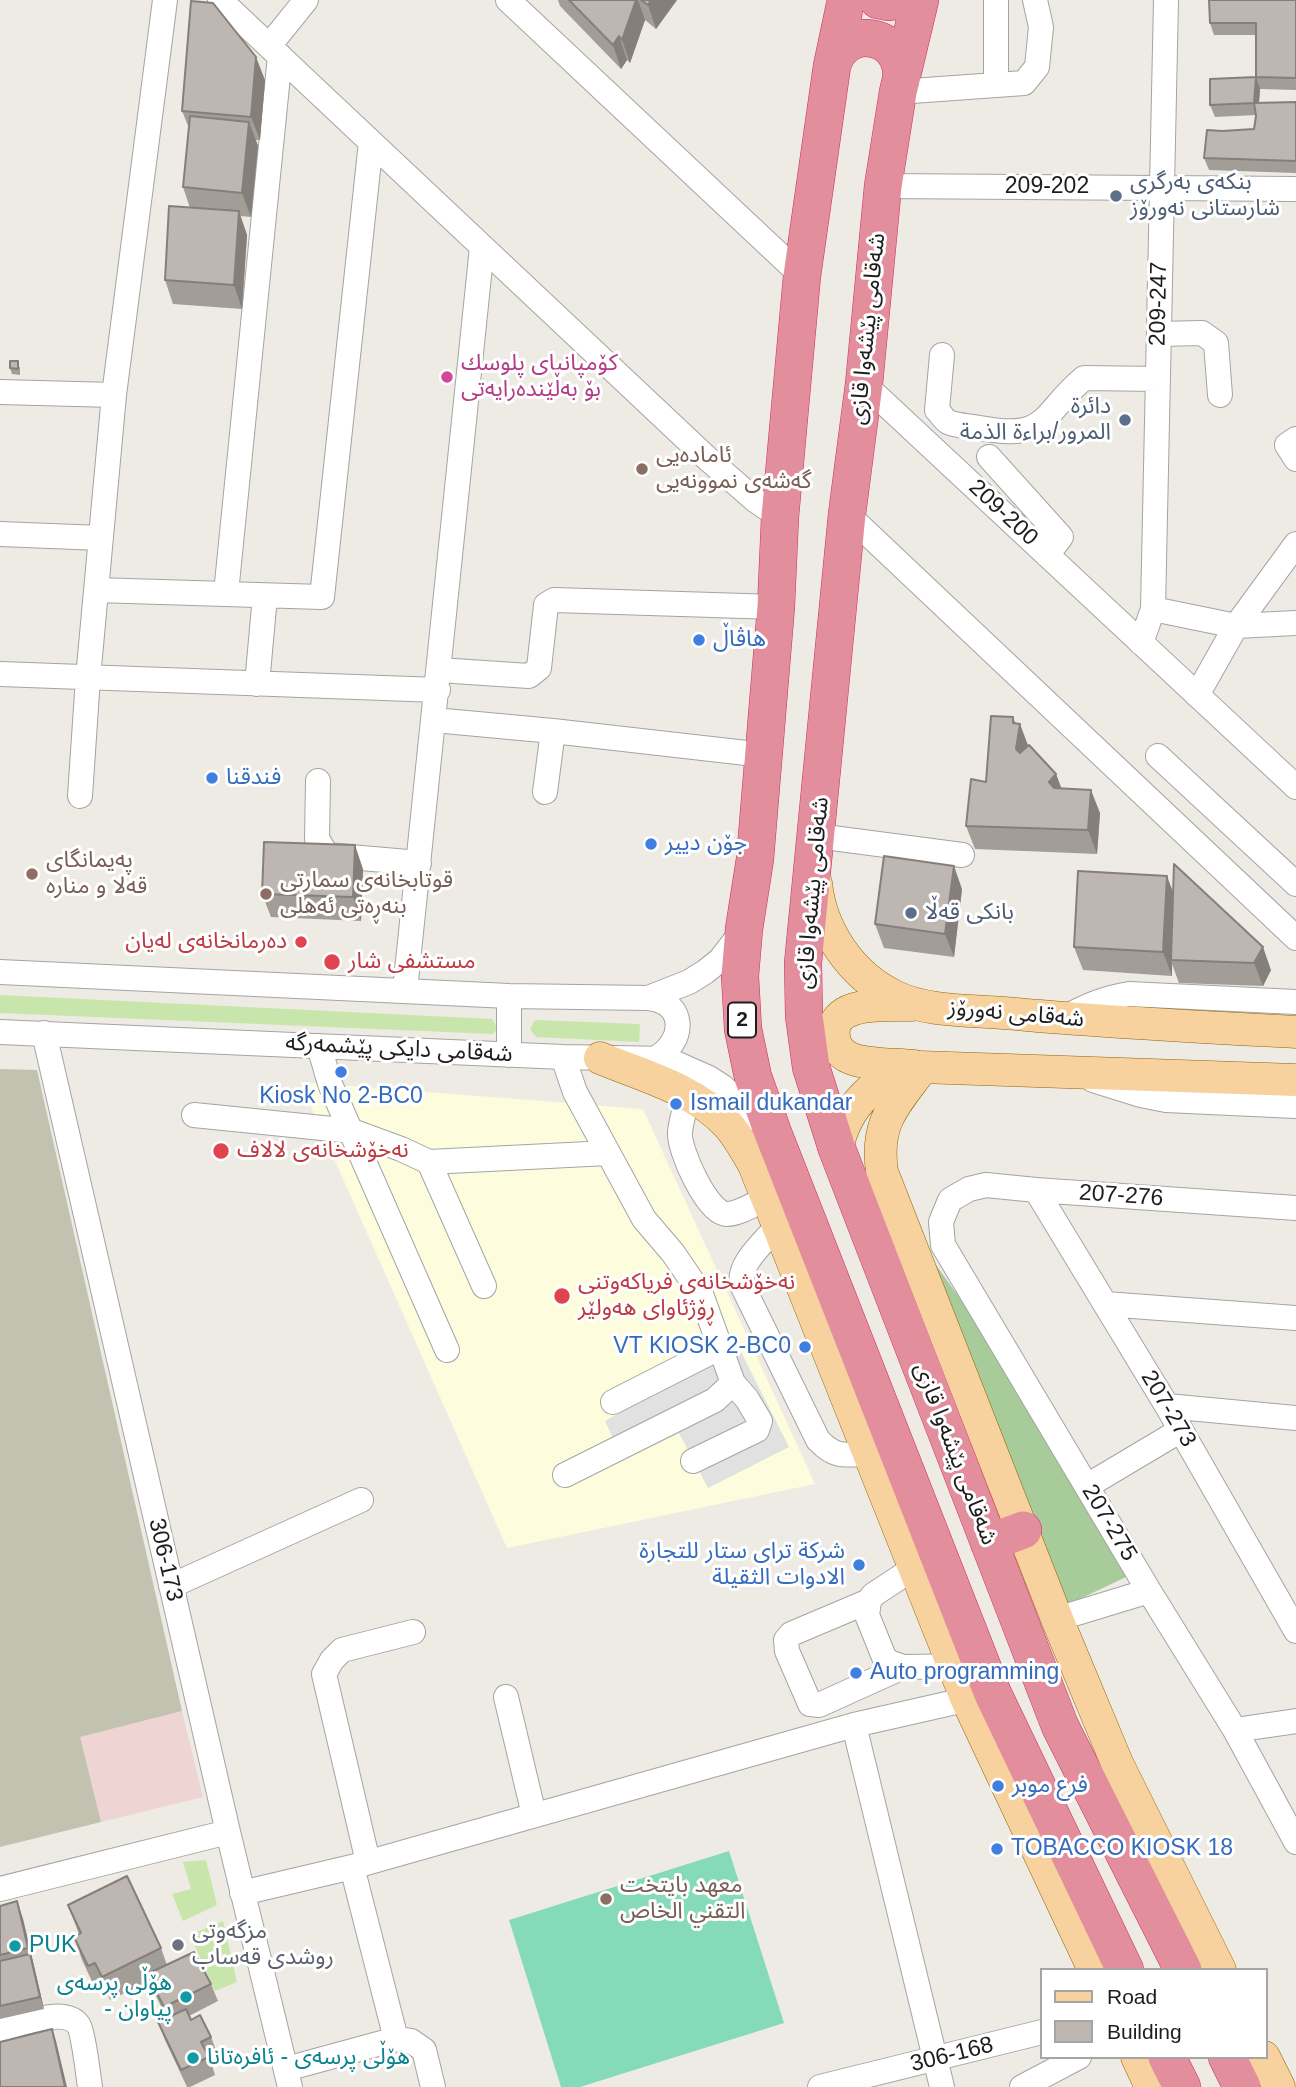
<!DOCTYPE html>
<meta charset="utf-8">
<style>
body{margin:0}
#map{position:relative;width:1296px;height:2087px;overflow:hidden;background:#eeebe4;font-family:Helvetica,sans-serif}
canvas{display:block}
.legend{position:absolute;left:1040px;top:1968px;width:228px;height:91px;box-sizing:border-box;background:#fff;border:2px solid #a5a5a5;margin:0;padding:9px 12px;list-style:none;font-size:21px;color:#1d1d1d}
.legend li{display:flex;align-items:center;gap:14px;height:35px}
.legend b{width:35px;border:2px solid #a5a5a5}
</style>
<div id="map">
<canvas width="1296" height="2087"></canvas>
<ul class="legend">
<li><b style="height:9px;background:#f7d29f"></b>Road</li>
<li><b style="height:19px;background:#beb6b0"></b>Building</li>
</ul>
</div>
<script>
const ctx = document.querySelector('canvas').getContext('2d');
ctx.lineJoin = 'round';
function fill(path, color) { ctx.fillStyle = color; ctx.fill(path, 'evenodd'); }
function stroke(path, color, width, dash) { ctx.strokeStyle = color; ctx.lineWidth = width; ctx.lineCap = dash ? 'butt' : 'round'; ctx.setLineDash(dash || []); ctx.stroke(path); }
function write(font, color, halo, rows, align = 'center') {
  ctx.font = font + ' Helvetica,"Noto Sans Arabic",sans-serif'; ctx.lineWidth = 6; ctx.setLineDash([]); ctx.textBaseline = 'middle'; ctx.strokeStyle = halo; ctx.fillStyle = color; for (const [text, x, y, turn = 0] of rows) {
    ctx.save(); ctx.translate(x, y); ctx.rotate((+turn || 0) * Math.PI / 180); ctx.textAlign = isNaN(turn) ? turn : align; if (halo) ctx.strokeText(text, 0, 0); ctx.fillText(text, 0, 0); ctx.restore();
  }
}
fill(new Path2D(`
 M182 1711 203 1797 101 1822 79 1737Z`), '#eed5d3');
fill(new Path2D(`
 M300 1082 643 1109 815 1484 507 1548Z`), '#fdfddd');
fill(new Path2D(`
 M0 1069 37 1070 182 1711 80 1737 101 1822 0 1847Z`), '#c2c2b0');
fill(new Path2D(`
 M0 995 492 1019 498 1028 493 1034 0 1013Z
 M535 1020 640 1024 639 1042 536 1037 530 1029Z
 M206 1860 217 1905 183 1921 172 1894 191 1889 183 1862Z
 M223 1921 237 1982 215 1991 190 1935Z`), '#c8e6ab');
fill(new Path2D(`
 M930 1257 981 1327 1128 1576 1065 1606Z`), '#a8cb9a');
fill(new Path2D(`
 M729 1851 784 2023 580 2087H561L509 1920Z`), '#85daba');
fill(new Path2D(`
 M733 1336 789 1447 708 1488 679 1433 623 1460 605 1421 626 1409 616 1386Z`), '#e1e1e1');
const minor = new Path2D(`
 M220 0 709 460 755 500 780 517
 M508 0 802 276
 M996 0V85
 M269 46 306 0
 M898 92 1024 83 1037 67 1041 27 1035 0
 M883 186 1296 189
 M1159 334 1202 333 1216 343 1220 395
 M942 355 937 410C940 413 944 420 948 422 956 426 971 426 980 428 1049 441 1040 415 1084 378L1158 379
 M864 384 1296 787
 M0 392 114 395
 M1296 439 1287 445 1296 459
 M989 457 1061 537 1047 555
 M847 514 1296 938
 M0 534 101 538
 M96 590 322 597 371 142
 M226 593 280 56
 M1153 609 1236 626 1296 544
 M1141 643 1153 609 1166 0
 M439 670 529 676 539 668 546 605 554 600 776 607
 M0 674 438 690
 M257 684 265 596
 M1197 695 1236 626 1296 623
 M434 720 553 731 764 755
 M1158 756 1296 884
 M318 781 317 839 327 855 419 863
 M545 792 553 731
 M80 796 88 678 114 395 165 0
 M817 836 962 855
 M0 972 509 996 648 998 689 982 705 972 720 960 744 929
 M405 990 482 247
 M509 996V1055
 M648 998C687 1002 686 1043 654 1059
 M1063 1019C1084 1006 1104 998 1129 994L1296 1002
 M0 1032 563 1057 666 1059 709 1078 723 1087 767 1128
 M44 1033 228 1832 290 2087
 M319 1046 330 1084 447 1350
 M563 1057 575 1092 644 1219 673 1253 701 1294 733 1383 715 1400 565 1475
 M1093 1080 1141 1095 1166 1100 1296 1106
 M688 1095C686 1107 681 1120 680 1132 678 1149 708 1215 727 1214 740 1214 755 1203 767 1198
 M194 1115 352 1131 401 1149 429 1162 484 1286
 M429 1162 608 1153
 M1036 1190 1167 1406 1296 1631
 M1296 1208 1036 1190 986 1185 969 1189 950 1200 941 1222 943 1245 1149 1591 1235 1730 1296 1842
 M778 1225C766 1241 737 1263 742 1285L818 1440C836 1459 846 1455 870 1453
 M1105 1304 1296 1318
 M613 1402 719 1348
 M1167 1406 1296 1418
 M693 1461 757 1430 760 1421 747 1399 733 1383
 M1087 1486 1181 1430
 M929 1558 873 1595 869 1601 867 1615 884 1657 889 1662 903 1667 970 1666
 M171 1586 361 1500
 M869 1601 791 1634 786 1640 787 1651 810 1704 819 1705 903 1667
 M1057 1619 1149 1591
 M506 1697 534 1815
 M854 1725 942 2087
 M1235 1730 1296 1721
 M368 1862 324 1674 332 1660 342 1650 413 1632
 M352 1867 396 2039
 M0 1889 228 1832
 M242 1893 352 1867 854 1725 982 1696
 M0 2029C19 2025 66 2005 79 2026 84 2036 88 2074 90 2087
 M286 2069 396 2039 411 2041 424 2050 433 2087
 M820 2087 1042 2032
 M1022 2087 1079 2057`);
const major = new Path2D(`
 M816 883C821 931 851 975 894 996 927 1012 968 1010 1004 1013 1101 1022 1199 1027 1296 1032
 M912 1005C888 1006 829 999 834 1037 835 1047 841 1054 850 1058 865 1065 896 1064 914 1066
 M600 1058C643 1076 694 1089 727 1124 738 1136 746 1151 754 1165L967 1700 1094 1970
 M922 1068C894 1106 875 1122 882 1172L1057 1619 1117 1763 1220 1970
 M837 1149C846 1105 876 1076 920 1067L1296 1080
 M1137 2057 1151 2087
 M1264 2057 1279 2087`);
const highway = new Path2D(`
 M846 0 832 66 802 276 780 517 776 607 755 859 744 929 740 976 743 1029 753 1077 773 1133 993 1694 1125 1970
 M878 0 889 2 902 0
 M920 0 898 92 883 186 864 384 847 514 803 963 804 1016 811 1067 837 1149 1060 1726 1183 1970
 M832 66C845 21 906 34 901 80
 M989 1543 1023 1530
 M1167 2057 1182 2087
 M1227 2057 1242 2087`);
stroke(minor, '#a4a4a4', 26);
stroke(major, '#8f6407', 33);
stroke(highway, '#d02c63', 38);
stroke(minor, '#fff', 24);
stroke(major, '#f7d29f', 32);
stroke(highway, '#e28e9d', 37);
fill(new Path2D(`
 M558 0H677L656 29 645 20 630 63 627 60 621 69 560 6Z
 M1296 0V90L1260 89 1259 103 1296 102V173L1209 170 1204 158 1222 131 1254 129 1256 115 1215 117 1210 105 1256 77V35H1214L1210 23Z
 M265 80 260 140H256L258 146 251 217 240 216 247 235 242 309 173 304 165 280 190 208 183 187 189 128 182 111Z
 M20 367V375L12 374 10 368Z
 M1015 724 1028 746 1056 774 1061 788 1100 813 1097 854 975 849 966 826 986 782Z
 M363 869 361 921 271 917 262 894Z
 M962 889 954 957 884 948 875 924Z
 M1173 892 1271 970 1263 986 1179 983 1172 964V976L1083 970 1074 947Z
 M17 1901 23 1919 44 2009 0 2019V1906Z
 M68 1905 161 1948 167 1965 211 1984 218 2001 189 2016 191 2020 211 2037 218 2055 210 2059 215 2075 190 2087H187L165 2040 158 2022 167 2018 154 1992 150 1981 110 2000 104 1986 96 1990 82 1960 74 1937 79 1934Z`), '#a39d97');
fill(new Path2D(`
 M636 0H638L645 20 630 63 622 40Z
 M651 0H677L656 29 648 5Z
 M619 36 627 60 621 69 613 45Z
 M256 57 265 80 260 140 251 117Z
 M1256 77 1260 89 1258 115 1254 103Z
 M249 122 258 146 251 217 242 193Z
 M239 211 247 235 242 309 234 285Z
 M1013 717 1019 733 1020 724 1029 748 1025 773 1016 749 1013 723Z
 M1056 774 1065 798 1049 782Z
 M1091 790 1100 813 1097 854 1088 830Z
 M355 845 363 869 361 921 353 897Z
 M954 866 962 889 954 957 945 934Z
 M1167 876 1176 900 1171 960 1172 964V976L1163 952Z
 M1263 947 1271 970 1263 986 1254 963Z
 M17 1901 23 1919 34 1966 28 1948Z
 M30 1954 34 1966 44 2009 40 1997Z
 M52 2029 56 2041 67 2087H65Z`), '#857f7b');
const building = new Path2D(`
 M569 0H636L622 40 619 36 613 45Z
 M641 0H651L648 5Z
 M1209 0H1296V78L1256 77V23H1210Z
 M191 1 213 3 256 57 251 117 182 111Z
 M1256 77 1254 103 1210 105V79Z
 M1296 102V161L1204 158 1207 130 1222 131 1254 129 1256 116 1254 103Z
 M190 116 249 122 242 193 183 187Z
 M169 206 239 211 234 285 165 280Z
 M10 361H18V369L10 368Z
 M991 716 1013 717V723L1020 724 1016 749 1020 753 1029 745 1056 774 1049 782 1054 788 1091 790 1088 830 966 826 971 779 986 782Z
 M264 842 355 845 353 897 262 894Z
 M884 856 954 866 945 934 875 924Z
 M1174 864 1263 947 1254 963 1171 960Z
 M1078 871 1167 876 1163 952 1074 947Z
 M127 1876 161 1948 102 1977 95 1963 88 1966 74 1937 81 1933 68 1905Z
 M17 1901 28 1948 0 1955V1906Z
 M194 1952 211 1984 164 2007 147 1974Z
 M30 1954 40 1997 0 2006V1961Z
 M186 2009 191 2020 200 2015 211 2037 201 2042 209 2057 181 2070 158 2022Z
 M52 2029 65 2087H0V2042Z`);
fill(building, '#beb6b0');
stroke(building, '#857f7b', 2);
for (const [x, y, r, color] of [
 [1116,196,7,"#5c6f8a"],
 [447,377,7,"#d1479c"],
 [1125,420,7,"#5c6f8a"],
 [642,469,7,"#8d6e63"],
 [699,640,7,"#3f7fe0"],
 [212,778,7,"#3f7fe0"],
 [651,844,7,"#3f7fe0"],
 [32,874,7,"#8d6e63"],
 [266,894,7,"#8d6e63"],
 [911,913,7,"#5c6f8a"],
 [301,942,7,"#e0444e"],
 [332,962,9,"#e0444e"],
 [341,1072,7,"#3f7fe0"],
 [676,1104,7,"#3f7fe0"],
 [221,1151,9,"#e0444e"],
 [562,1296,9,"#e0444e"],
 [805,1347,7,"#3f7fe0"],
 [859,1565,7,"#3f7fe0"],
 [856,1673,7,"#3f7fe0"],
 [998,1786,7,"#3f7fe0"],
 [997,1849,7,"#3f7fe0"],
 [606,1899,7,"#8d6e63"],
 [178,1945,7,"#6b7280"],
 [15,1946,7,"#0f9aa8"],
 [186,1997,7,"#0f9aa8"],
 [193,2058,7,"#0f9aa8"]
]) { const dot = new Path2D(); dot.arc(x, y, r, 0, 2 * Math.PI); ctx.fillStyle = color; ctx.fill(dot); stroke(dot, '#fff', 2.5); }
for (const [x, y, w] of [
 [742,1020,28]
]) { const box = new Path2D(); box.roundRect(x - w / 2, y - 17.5, w, 35, 5); ctx.fillStyle = '#fff'; ctx.fill(box); stroke(box, '#1d1d1d', 2); }
write('bold 21px', '#1d1d1d', null, [
 ["2",742,1020]
]);
write('23px', '#4e5e75', '#fff', [
 ["بنکەی بەرگری",1130,183],
 ["شارستانی نەورۆز",1130,209],
 ["دائرة",1111,407,"right"],
 ["المرور/براءة الذمة",1111,433,"right"],
 ["بانکی قەڵا",925,913]
], 'left');
write('23px', '#1d1d1d', '#fff', [
 ["209-202",1047,187],
 ["209-247",1159,304,-89],
 ["شەقامی پێشەوا قازی",868,329,-84],
 ["209-200",1003,513,43],
 ["شەقامی پێشەوا قازی",813,893,-85],
 ["شەقامی نەورۆز",1016,1014,5],
 ["شەقامی دایکی پێشمەرگە",399,1049,3],
 ["207-276",1121,1196,4],
 ["207-273",1168,1409,59],
 ["شەقامی پێشەوا قازی",955,1454,69],
 ["207-275",1109,1523,59],
 ["306-173",165,1560,77],
 ["306-168",952,2055,-14]
]);
write('23px', '#b23c85', '#fff', [
 ["کۆمپانیای پلوسك",461,364],
 ["بۆ بەڵێندەرایەتی",461,390]
], 'left');
write('23px', '#785e54', '#fff', [
 ["ئامادەیی",656,456],
 ["گەشەی نموونەیی",656,482],
 ["پەیمانگای",46,861],
 ["قەلا و منارە",46,887],
 ["قوتابخانەی سمارتی",280,881],
 ["بنەڕەتی ئەهلی",280,907],
 ["معهد بايتخت",620,1886],
 ["التقني الخاص",620,1912]
], 'left');
write('23px', '#366cbe', '#fff', [
 ["هاڤاڵ",713,640],
 ["فندقنا",226,778],
 ["جۆن دییر",665,844],
 ["Kiosk No 2-BC0",341,1097,"center"],
 ["Ismail dukandar",690,1104],
 ["VT KIOSK 2-BC0",791,1347,"right"],
 ["شركة ترای ستار للتجارة",845,1552,"right"],
 ["الادوات الثقيلة",845,1578,"right"],
 ["Auto programming",870,1673],
 ["فرع موبر",1012,1786],
 ["TOBACCO KIOSK 18",1011,1849]
], 'left');
write('23px', '#be3a42', '#fff', [
 ["دەرمانخانەی لەیان",287,942,"right"],
 ["مستشفى شار",348,962],
 ["نەخۆشخانەی لالاف",237,1151],
 ["نەخۆشخانەی فریاکەوتنی",578,1283],
 ["ڕۆژئاوای هەولێر",578,1309]
], 'left');
write('23px', '#5b616d', '#fff', [
 ["مزگەوتی",192,1932],
 ["روشدی قەساب",192,1958]
], 'left');
write('23px', '#0d838f', '#fff', [
 ["PUK",29,1946],
 ["هۆڵی پرسەی",172,1984,"right"],
 ["- پیاوان",172,2010,"right"],
 ["هۆڵی پرسەی - ئافرەتانا",207,2058]
], 'left');
</script>
